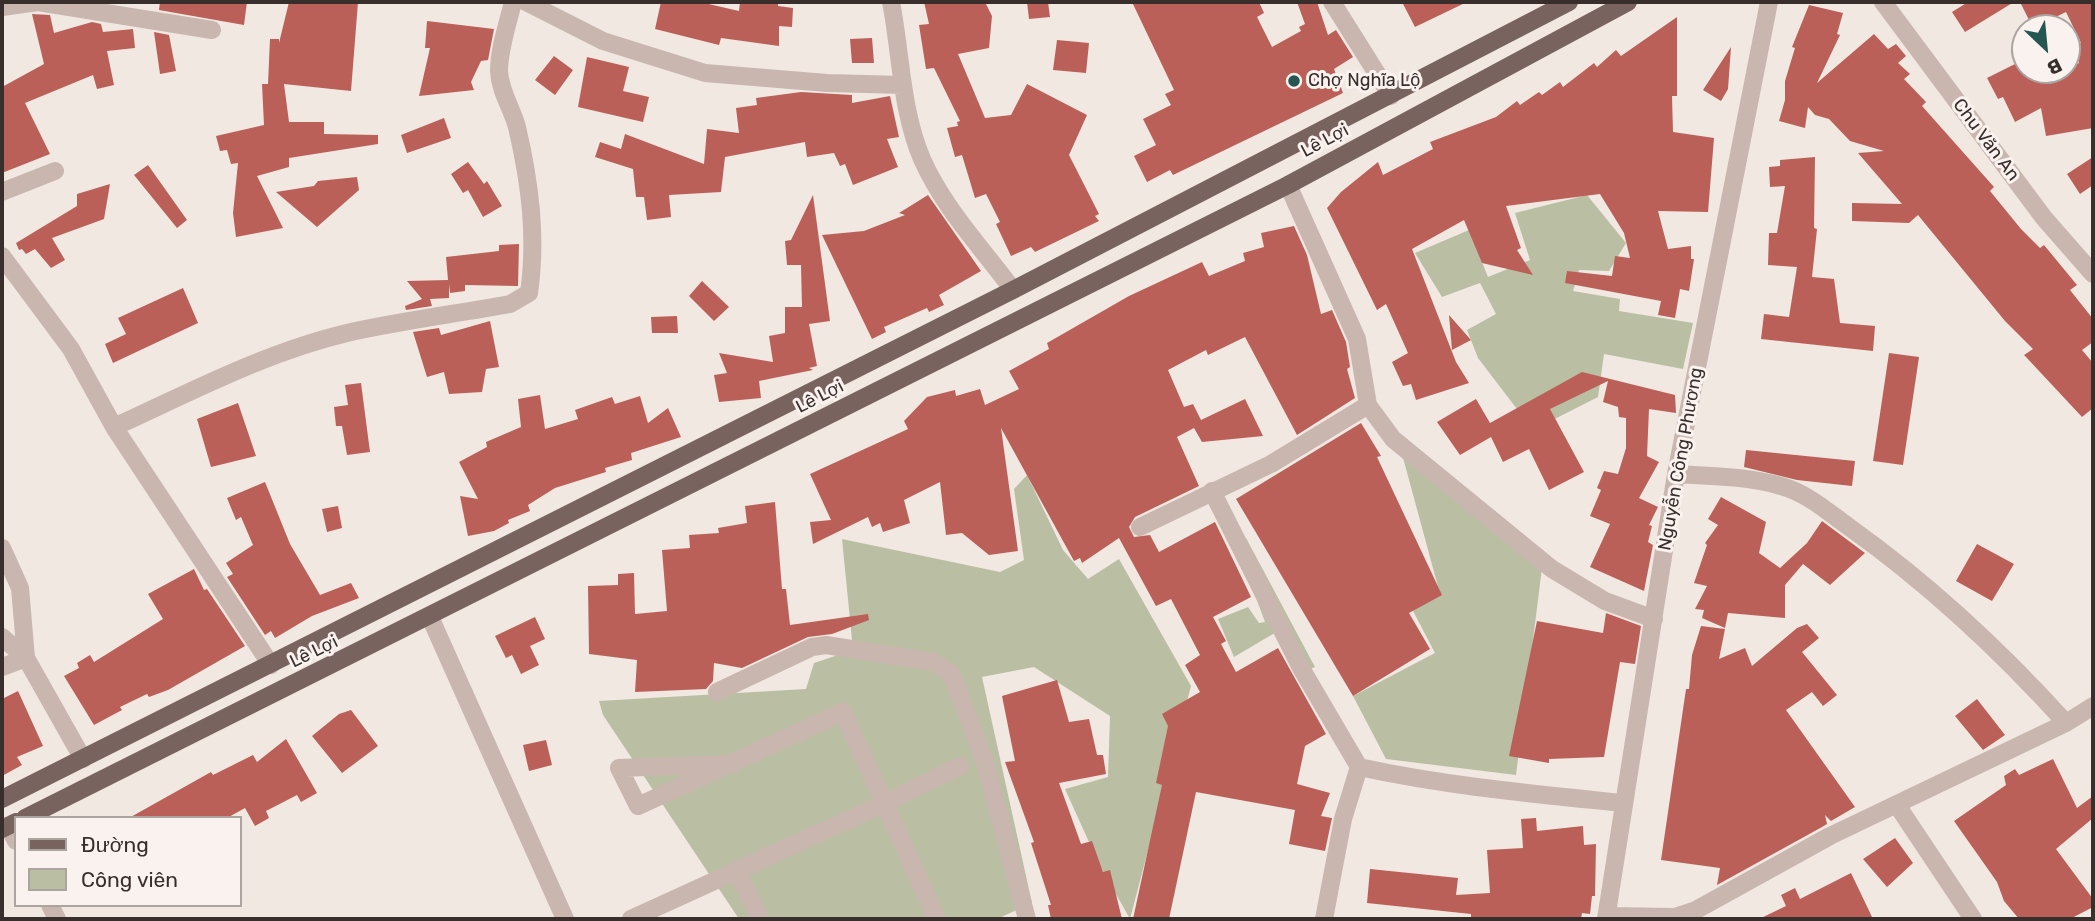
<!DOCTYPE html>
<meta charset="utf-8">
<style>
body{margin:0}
#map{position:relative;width:2095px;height:921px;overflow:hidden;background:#f1e8e2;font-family:Rubik,sans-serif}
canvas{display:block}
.frame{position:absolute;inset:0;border:4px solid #382e2c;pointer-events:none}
.legend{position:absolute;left:14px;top:816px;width:228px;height:91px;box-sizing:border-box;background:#f9f2ee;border:2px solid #aca4a0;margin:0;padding:9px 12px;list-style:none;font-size:21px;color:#382e2c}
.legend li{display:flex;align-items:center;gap:14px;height:35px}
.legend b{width:35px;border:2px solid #aca4a0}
.north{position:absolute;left:2011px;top:14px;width:70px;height:70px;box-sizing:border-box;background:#f9f2ee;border:2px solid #aca4a0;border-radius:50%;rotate:154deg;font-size:19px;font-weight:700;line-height:28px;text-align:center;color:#382e2c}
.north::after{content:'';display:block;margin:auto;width:24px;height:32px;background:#255651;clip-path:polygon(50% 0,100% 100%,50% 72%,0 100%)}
</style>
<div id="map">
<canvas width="2095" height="921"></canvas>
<div class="frame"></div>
<ul class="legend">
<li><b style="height:9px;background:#78635f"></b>Đường</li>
<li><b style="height:19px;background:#babfa3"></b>Công viên</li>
</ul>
<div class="north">B</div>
</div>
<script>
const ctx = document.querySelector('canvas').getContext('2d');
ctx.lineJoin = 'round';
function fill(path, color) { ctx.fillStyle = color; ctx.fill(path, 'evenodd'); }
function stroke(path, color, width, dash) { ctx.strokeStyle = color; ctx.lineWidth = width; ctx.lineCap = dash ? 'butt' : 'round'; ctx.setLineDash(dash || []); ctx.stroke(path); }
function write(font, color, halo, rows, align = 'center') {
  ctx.font = font + ' Rubik,sans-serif'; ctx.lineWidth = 6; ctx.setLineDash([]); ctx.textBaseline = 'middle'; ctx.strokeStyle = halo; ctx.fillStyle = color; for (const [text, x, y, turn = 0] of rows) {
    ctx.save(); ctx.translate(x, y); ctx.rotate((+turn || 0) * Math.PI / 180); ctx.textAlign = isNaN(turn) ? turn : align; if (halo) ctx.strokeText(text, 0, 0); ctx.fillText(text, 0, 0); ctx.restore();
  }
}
fill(new Path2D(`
 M1587 195 1626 243 1609 271 1579 270 1573 291 1620 299 1619 311 1693 323 1683 369 1604 354 1598 397 1533 430 1478 358 1467 330 1496 314 1480 283 1442 297 1415 253 1469 230 1488 277 1530 260 1515 213Z
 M1399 443 1543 560 1516 775 1386 759 1353 696 1435 653 1412 609 1440 594Z
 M1027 475 1063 550 1088 579 1119 559 1191 686 1130 919 1098 862 1065 789 1108 777 1110 716 1034 667 982 677 1032 903 997 919H739L603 715 599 701 806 689 814 663 853 650 842 539 1000 572 1024 560 1014 489Z
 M1246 538 1315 667 1303 672 1278 631 1234 657 1218 619 1248 607 1259 623 1265 622 1236 544Z`), '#babfa3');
fill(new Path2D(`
 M160 2H247L244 25 159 10Z
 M289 2H358L351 91 284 84 289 122H324V134L378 135V144L289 158V167L257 176 283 228 236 237 233 213 238 163 231 164 227 150 220 151 216 136 264 125 262 84H268L270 39H279V43Z
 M661 2H700L739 11 740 2H778V6L793 8 792 27 779 26V46L721 38 719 45 655 29Z
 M924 2H985L992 16 989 48 958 54 985 118 1011 115 1027 84 1087 115 1069 155 1099 214 1095 216 1099 221 1035 252 1031 247 1011 256 996 224 1000 222 986 194 975 198 962 155 955 157 947 128 958 126 957 122 960 121 934 68 926 69 919 25 929 24Z
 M1027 2H1048L1050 17 1029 19Z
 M1132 2H1259L1264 13 1257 17 1272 47 1301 31 1299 27 1305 24 1297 2H1317L1328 35 1336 30 1353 57 1334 69 1343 93 1173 175 1170 170 1147 182 1134 156 1156 145 1143 119 1171 105 1165 94 1174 90Z
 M1402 2H1467L1415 27Z
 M1968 2H2014L1965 32 1952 12Z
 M2020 2H2093V128L2046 136 2041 108 2015 122 2003 97 1998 99 1987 78 2025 59V70H2044L2048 79 2079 63 2073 47 2081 43 2066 12 2033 28Z
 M1809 5 1843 13 1837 34 1840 35 1817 83 1874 34 1888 49 1896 44 1906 56 1898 63 1910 74 1904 79 1926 102 1922 106 1994 187 1990 191 2021 229 2040 248 2044 245 2077 285 2070 290 2093 319V342L2082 350 2093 363V408L2082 417 2026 357 2024 355 2033 349 2005 321 1918 215 1909 223 1852 221V203L1902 204 1858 153 1884 151 1850 141 1829 119 1815 115 1808 107 1805 128 1779 121 1785 100V81L1795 48 1792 47Z
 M32 14 50 15 54 33 92 22 101 24 103 32 133 29 135 48 107 51 114 85 97 89 93 75 25 103 50 154 2 173V87L44 64Z
 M1677 17V96H1672L1673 132 1714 138 1708 212 1658 211 1668 249 1691 246V259H1694L1689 291 1680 289 1675 318 1658 315 1661 301 1565 283 1567 271 1612 276 1615 256 1630 258 1624 233 1600 194 1506 206 1521 248 1517 250 1533 275 1482 263 1464 220 1412 249 1456 362 1469 383 1416 400 1411 384 1403 386 1392 362 1408 353 1386 304 1377 310 1327 208 1341 192 1378 162 1383 175 1433 149 1430 142 1496 117 1517 101 1520 105 1539 92 1542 95 1560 82 1563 87 1594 63 1597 67 1616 50 1621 56Z
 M427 21 494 29 488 60 481 61 471 82 474 90 419 96 430 48H425Z
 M154 32 169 35 176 71 160 74Z
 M872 38 874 63H852L850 39Z
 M1057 40 1089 43 1086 73 1053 70Z
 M1731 47 1728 89 1721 101 1703 90Z
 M554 56 573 70 555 95 535 80Z
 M587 57 629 67 623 91 649 97 643 122 578 107Z
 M801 92 852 95V103L890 96 899 137 887 139 898 167 853 185 845 164 840 166 834 153 807 157 805 142 725 157 721 192 669 195 671 217 647 220 644 197H636L633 169 595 157 600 142 621 149 625 134 704 164 707 129 739 133 736 108 757 105 756 98Z
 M444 118 451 138 407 153 401 135Z
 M1815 157 1814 228 1817 229 1812 277 1834 279 1840 323 1875 326 1873 351 1761 339 1764 314 1789 317 1797 267 1768 265 1769 233H1777L1785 186 1770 187 1769 167 1780 166V160Z
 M2093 157V185L2080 194 2067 174Z
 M468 162 484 184 487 181 502 206 483 217 468 190 463 193 451 174Z
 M148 165 187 220 177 228 134 175Z
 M357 177 359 190 317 227 276 192 314 186 318 181Z
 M110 184 104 219 52 238 65 260 51 268 35 249 26 254 22 249 19 250 16 243 77 206V194Z
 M813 195 830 321 809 324 817 366 809 368 813 370 759 381 761 398 719 402 714 375 727 373 719 353 773 362 769 336 785 333V307H802L801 265H787L785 241 791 240Z
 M928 195 981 271 939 295 944 305 929 312 927 308 884 327 886 332 872 339 822 235 864 231 905 215 899 213Z
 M1294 226 1307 255 1321 314 1332 310 1346 342 1350 367 1347 369 1355 398 1297 435 1245 337 1208 355 1206 350 1168 370 1184 407 1193 404 1201 420 1245 399 1263 436 1202 442 1194 428 1177 437 1199 486 1135 517 1129 527 1134 537 1150 535 1159 552 1215 522 1251 597 1213 617 1226 641 1221 644 1236 672 1278 648 1326 734 1305 746 1297 784 1330 793 1321 816 1332 818 1325 851 1289 844 1295 810 1196 792 1169 919H1133L1162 785 1156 783 1168 726 1162 714 1200 692 1185 665 1200 655 1171 599 1156 606 1119 538 1082 563 1080 558 1074 561 1001 428 1018 551 989 555 962 533 946 535 940 482 904 500 910 523 883 532 880 523 872 527 868 517 813 544 810 522 831 520 810 474 908 429 904 421 927 397 955 390 956 396 980 389 985 405 1019 389 1009 371 1049 349 1047 343 1129 296 1202 262 1209 276 1245 261 1243 253 1264 247 1261 233Z
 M519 244 518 286 465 285V291L450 293 449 284V298L430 299 432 306 406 310 405 306 422 299 407 281 448 280 446 257 499 251V245Z
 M702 281 729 307 714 321 689 296Z
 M183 288 198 323 113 363 105 344 126 334 118 318Z
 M1449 315 1471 340 1452 350Z
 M677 316 678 333H652L651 317Z
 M490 321 499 367 486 369 482 392 449 394 444 372 427 377 413 332 439 328 441 335Z
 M1889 353 1919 357 1903 465 1873 461Z
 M1582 372 1675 395 1676 413 1649 409 1647 456 1659 462 1639 498 1658 507 1649 525 1652 526 1648 542 1653 545 1644 591 1590 567 1610 524 1590 516 1601 490 1597 488 1604 471 1618 474 1626 448V418L1619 417 1618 407 1603 402 1608 381 1550 409 1584 472 1549 490 1529 449 1503 462 1491 437 1460 455 1437 422 1476 399 1490 423Z
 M361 383 370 452 347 455 342 426H336L334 407 348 405 345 385Z
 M540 395 545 429 578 419 575 410 612 397 615 404 640 396 648 423 668 408 681 437 631 453 632 460 605 468 606 472 555 488 528 505 530 511 508 520 509 523 494 531 468 536 460 496 478 499 459 462 487 447 486 442 521 427 518 399Z
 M238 403 256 456 211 467 197 419Z
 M1361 423 1381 456 1377 457 1442 595 1409 613 1430 649 1353 696 1236 499Z
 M1746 450 1855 461 1852 486 1797 480 1744 467Z
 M265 482 290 544 320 595 351 583 359 598 312 616 275 638 271 631 265 635 227 577 233 574 226 563 253 545 241 517 236 520 227 498Z
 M1721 497 1766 522 1759 553 1780 568 1807 543 1822 521 1865 553 1830 585 1803 564 1785 585V618L1728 613 1725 628 1702 618 1704 610 1695 609 1707 586 1694 583 1707 545 1705 543 1718 525 1708 519Z
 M775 502 782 589H786L790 625 868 614 869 620 832 634 808 637 742 668 714 663 713 681 706 689 635 692 637 660 589 654 588 586 618 585V574L634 573 635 614 667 611 662 550 690 548 689 535 719 533 718 528 747 523 745 506Z
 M338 506 342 528 327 532 322 509Z
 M1977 544 2014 564 1992 601 1956 581Z
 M194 569 204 590 207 589 245 646 168 690 149 697 147 694 120 707 122 710 94 725 64 676 79 668 77 663 90 655 94 662 163 619 148 594Z
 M1606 613 1641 626 1635 664 1620 662 1604 757 1549 759V763L1509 756 1537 621 1603 633Z
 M535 617 545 639 530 646 539 665 521 674 512 655 506 658 495 636Z
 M1807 624 1819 638 1802 652 1837 695 1823 706 1812 692 1786 710 1855 807 1831 821 1825 815 1827 824 1822 827 1717 885 1720 868 1661 860 1686 689H1689L1692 655 1701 626 1725 629 1719 659 1745 648 1752 666 1797 628Z
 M1057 680 1069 722 1089 719 1097 755H1103L1106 774 1059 783 1081 844 1092 841 1103 872 1110 870 1122 919H1051L1048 905H1051L1031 843 1034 842 1005 762 1015 761 1002 696Z
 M18 691 43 746 17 757 22 765 2 776V699Z
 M1977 699 2005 735 1983 750 1955 716Z
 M351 710 378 746 342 773 312 736 339 714Z
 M286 739 317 793 301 802 297 795 266 811 269 818 255 826 245 808 227 818H129L211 772 213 775 253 755 257 762Z
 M546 740 552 765 529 771 523 745Z
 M2053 759 2077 808 2093 796V818L2056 849 2093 899V907L2070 919H2019L2004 901 1997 882 1954 821 2006 785 2004 776 2015 769 2019 775Z
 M1536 818 1537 831 1583 826 1584 845 1596 844 1595 896H1592L1590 914 1582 913 1581 919H1471V914L1367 903 1370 869 1458 878 1456 895 1490 893 1487 850 1523 848 1521 819Z
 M1895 838 1913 863 1887 887 1863 859Z
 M1851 873 1873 919H1759L1786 906 1781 895 1795 888 1800 899Z`), '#ba6058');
stroke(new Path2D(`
 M526 2 603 41 705 73 827 83 903 85
 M891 2C901 53 901 110 922 159 943 207 982 248 1013 290
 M1332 2 1391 96
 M1883 2 2044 218 2093 274
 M2 7 38 2 212 30
 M1288 185 1357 339 1368 405 1393 439 1552 569 1605 601 1654 619
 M2 192 55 171
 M2 256 71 349 114 427 271 665
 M114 427C189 393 266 352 347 333 400 321 456 314 510 304L529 293C537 237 530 183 517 127 512 108 500 92 499 71 499 49 508 23 513 2
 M1676 474C1711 476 1747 476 1781 486 1807 493 1828 512 1849 527 1929 584 2000 650 2066 723
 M1212 491 1301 668 1359 767C1446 786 1535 794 1623 803
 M1140 527 1271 464 1368 405
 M2 548 20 588 26 658
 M430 617 565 919
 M2 637 26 658 83 759
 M2 667 26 658
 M717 692 812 647 826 645 934 662 952 674 985 762 1027 919
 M734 764 619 768 638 806 843 712 937 919
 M1897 805 1973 919
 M8 826 16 841
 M737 870 760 919
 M50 905 57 919
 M1607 916 1675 917 1696 910 1830 836 2066 723 2093 706
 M631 919 883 804 960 766
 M1324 919 1343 819 1359 767
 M1606 919 1676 474 1769 2`), '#c9b6af', 18);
stroke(new Path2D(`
 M2 799 1013 290 1569 2
 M25 818 1288 185 1628 2
 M2 829 16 822`), '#78635f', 18);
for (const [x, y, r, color] of [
 [1294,81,7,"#255651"]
]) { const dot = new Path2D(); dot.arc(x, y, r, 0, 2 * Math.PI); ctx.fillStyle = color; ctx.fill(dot); stroke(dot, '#f9f2ee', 2.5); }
write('18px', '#382e2c', '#f9f2ee', [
 ["Chợ Nghĩa Lộ",1308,81]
], 'left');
write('18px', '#382e2c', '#f9f2ee', [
 ["Chu Văn An",1986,140,53],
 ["Lê Lợi",1325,141,-28],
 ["Lê Lợi",820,397,-27],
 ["Nguyễn Công Phương",1681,459,-80],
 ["Lê Lợi",314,652,-26]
]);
</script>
